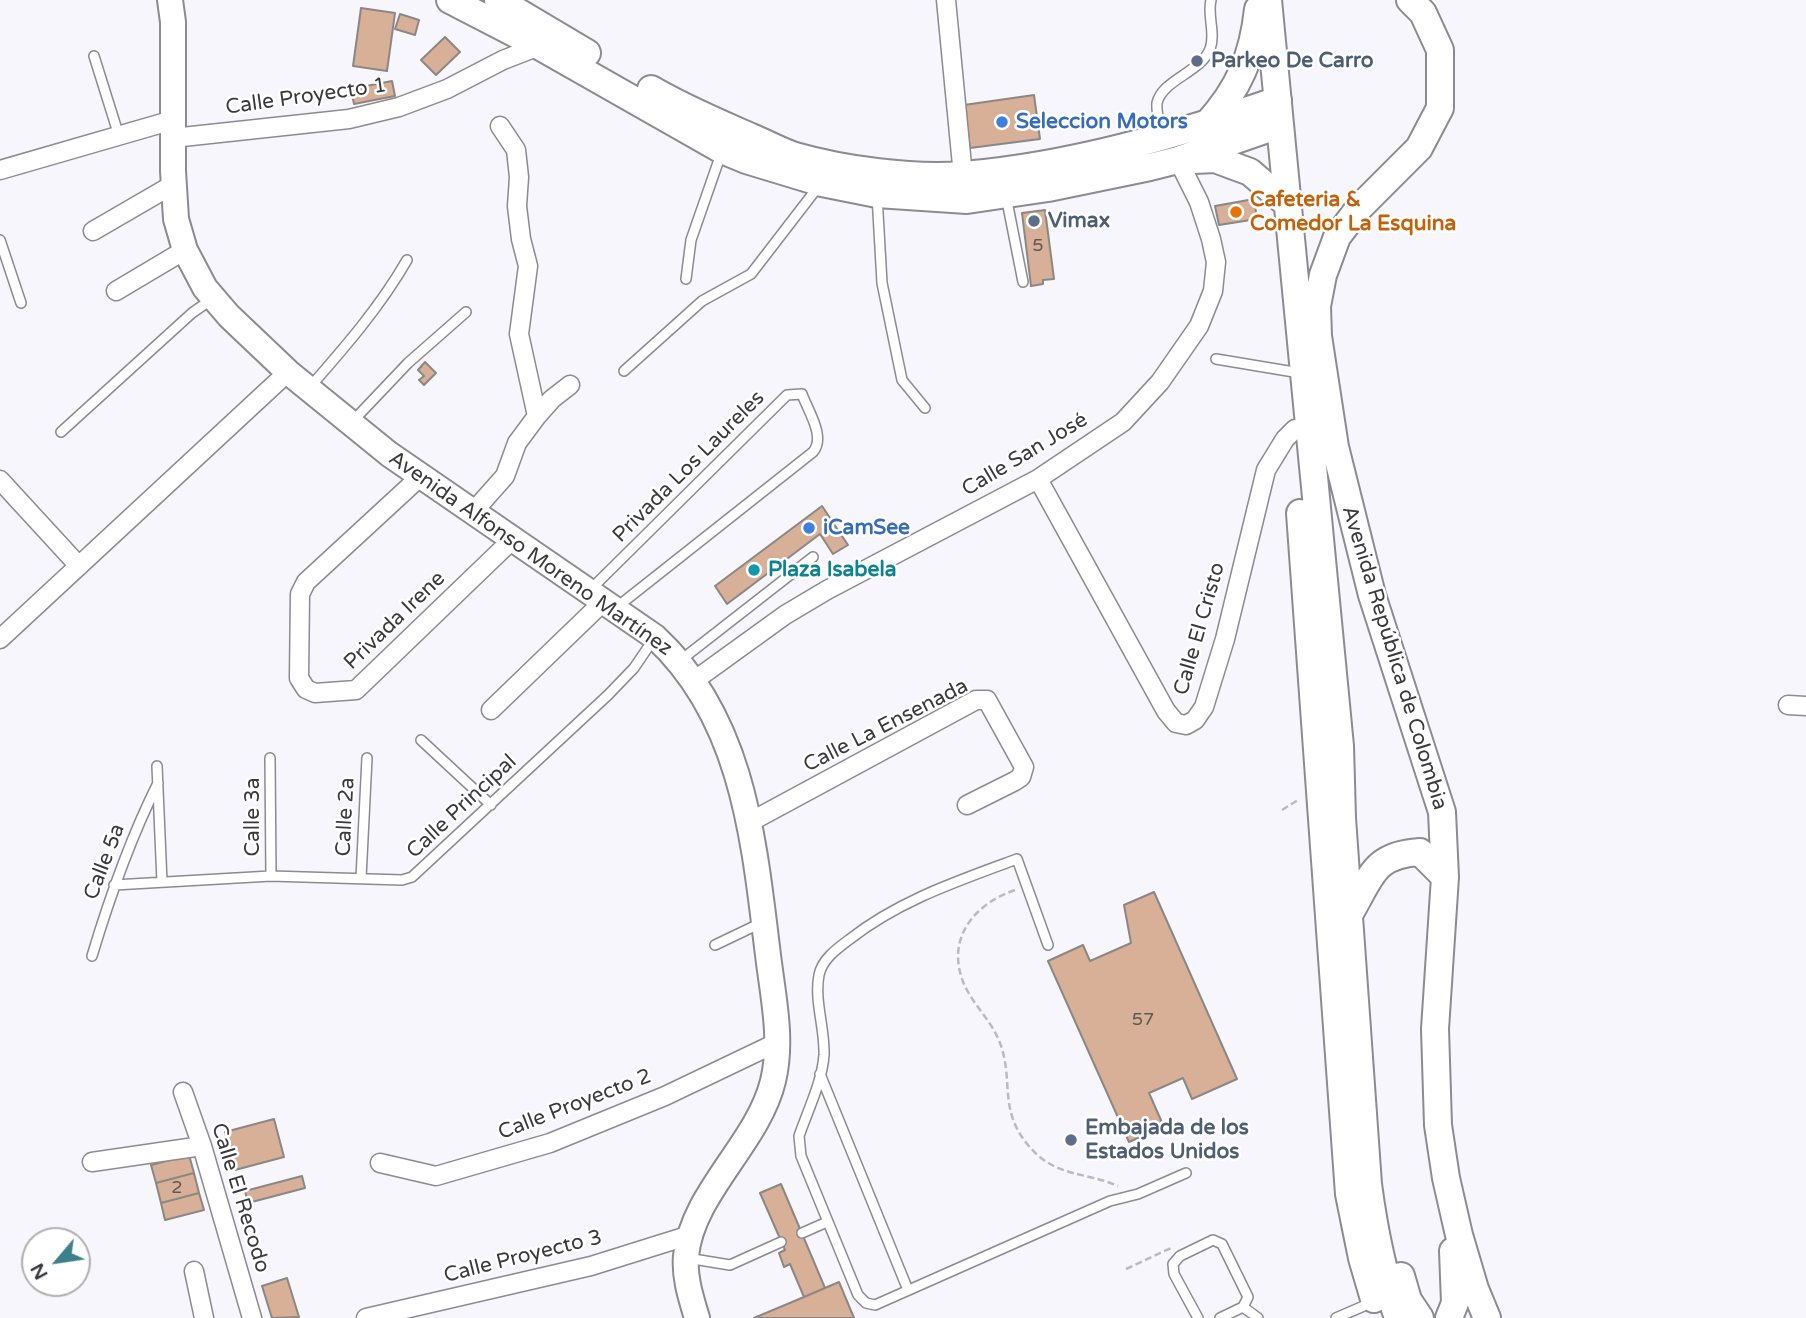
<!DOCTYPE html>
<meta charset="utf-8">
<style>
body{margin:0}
#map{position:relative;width:1806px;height:1318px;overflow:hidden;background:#f6f6fc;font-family:"Varela Round",sans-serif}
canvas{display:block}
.north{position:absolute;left:21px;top:1227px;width:70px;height:70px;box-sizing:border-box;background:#fff;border:2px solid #b0b0b1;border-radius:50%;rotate:241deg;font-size:19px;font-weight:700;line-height:28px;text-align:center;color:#3a3a3d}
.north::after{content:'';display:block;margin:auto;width:24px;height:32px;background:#3b818b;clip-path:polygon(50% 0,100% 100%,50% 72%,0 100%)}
</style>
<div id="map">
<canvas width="1806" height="1318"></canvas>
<div class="north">N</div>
</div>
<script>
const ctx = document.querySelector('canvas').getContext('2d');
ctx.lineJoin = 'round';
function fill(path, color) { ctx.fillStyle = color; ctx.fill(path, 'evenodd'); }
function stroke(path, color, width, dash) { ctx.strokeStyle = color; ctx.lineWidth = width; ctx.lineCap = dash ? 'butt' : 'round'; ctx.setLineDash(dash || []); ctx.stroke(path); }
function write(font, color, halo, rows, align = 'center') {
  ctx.font = font + ' "Varela Round",sans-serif'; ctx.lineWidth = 5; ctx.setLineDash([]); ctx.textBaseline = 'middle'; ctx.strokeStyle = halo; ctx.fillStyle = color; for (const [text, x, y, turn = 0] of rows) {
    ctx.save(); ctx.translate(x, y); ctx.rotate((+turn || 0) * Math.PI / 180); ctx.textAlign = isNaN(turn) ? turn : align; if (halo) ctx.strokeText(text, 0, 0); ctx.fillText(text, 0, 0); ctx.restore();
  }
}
const building = new Path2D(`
 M361 8 395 13 387 71 353 66Z
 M400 14 419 20 415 35 395 29Z
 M445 37 460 52 436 75 421 60Z
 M392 81 395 96 354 104 351 89Z
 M1034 95 1040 139 970 148 964 105Z
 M1254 199 1257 219 1219 225 1215 206Z
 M1045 210 1054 279 1043 280V284L1031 286 1022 213Z
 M425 362 436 373 424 385 419 380 424 376 418 370Z
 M822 506 848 545 833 554 820 534 727 604 715 586Z
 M1154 892 1237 1079 1192 1099 1183 1078 1149 1093 1164 1127 1129 1142 1048 961 1083 945 1090 961 1131 943 1124 905Z
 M274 1119 284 1157 235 1170 225 1132Z
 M189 1155 194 1173 156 1183 151 1165Z
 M194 1173 199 1193 161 1203 156 1183Z
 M302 1176 305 1188 248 1203 245 1191Z
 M781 1184 825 1288 804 1297 790 1264 784 1267 779 1253 785 1250 760 1193Z
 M199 1193 204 1210 165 1220 161 1203Z
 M287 1278 299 1317 272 1318 262 1286Z
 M839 1282 854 1318H754L804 1297Z`);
fill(building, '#d7b097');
stroke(building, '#8b8784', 2);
const service = new Path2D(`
 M94 56 119 136
 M1161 135C1160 125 1156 112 1157 103 1162 80 1201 72 1210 49 1216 33 1207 16 1211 0
 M877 195 882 283 902 380 925 408
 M1006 196 1023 282
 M0 240 21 303
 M686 279 691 240 722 151
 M1216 359 1300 373
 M624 371 702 301 751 274 818 187
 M310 387C345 347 380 307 407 260
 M352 422 408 363 466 312
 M61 432 192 313 212 299
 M590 590 787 395 802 394C808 411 826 437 813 452L617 607
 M681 660 813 557
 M421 740 491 805
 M270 758 271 876
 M157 766 162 882
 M361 878 367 758
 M114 885 271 876 402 880 412 877 608 695 634 668 653 640
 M715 945 761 923
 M1048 945 1017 859C958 881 900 900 850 939 838 948 822 959 819 975 814 1001 825 1028 824 1055 822 1082 808 1110 799 1136L801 1156 858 1295 866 1303 875 1305 1110 1201 1138 1194 1186 1173
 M92 956C110 896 130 839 158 783
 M820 1074 908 1290
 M802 1233 827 1222
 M687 1258 730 1265 781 1242
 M1243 1307 1258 1318
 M1198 1318 1174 1274 1173 1264 1180 1256 1213 1240 1222 1244 1248 1297 1243 1307 1220 1318
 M1336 1318 1373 1302`);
const minor = new Path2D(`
 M946 0 964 186
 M173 138 349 119 399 107 447 89 503 60 539 46 541 43
 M0 170 173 120
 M93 231 174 184
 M116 291 185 250
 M537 416 552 399 570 385
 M421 476 306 582 300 594 299 678 306 689 315 693 356 690 513 539
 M1038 479 1166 711 1176 723 1186 725 1195 720 1204 707 1225 639 1266 470 1285 439 1295 429
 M0 480 79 566
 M473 512 505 476 517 443 537 416 519 334 528 266 521 239 517 206 519 177 516 150 500 126
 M0 639 288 372
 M695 680 785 615 827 590 1038 479 1123 422 1160 382 1199 326 1213 291 1216 262 1211 239 1199 202 1178 160
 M1788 705 1806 706
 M491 710 604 601
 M750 822 976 700H987L1024 767 1021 777 1015 781 967 805
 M183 1092 202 1146 252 1318
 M92 1162 202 1146
 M380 1163 436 1176 550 1143 665 1096 778 1042
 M194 1271 204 1318
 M366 1318 591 1266 690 1235`);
const secondary = new Path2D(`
 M170 0 173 22V171L176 219 185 250 205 288 229 316 288 372 389 454 655 637C744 719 754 842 768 955 773 997 783 1040 773 1081 758 1143 692 1193 686 1256 684 1277 691 1298 697 1318`);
const primary = new Path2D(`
 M450 0 539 46 722 150 746 160 822 183 877 194 967 200 1048 188 1150 167 1178 160 1279 125
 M498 0 587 53
 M1268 0 1340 746 1342 818 1368 1184C1374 1230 1383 1274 1398 1318
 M1410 0 1423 13 1440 50V108L1419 148 1359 208 1337 237 1323 275 1317 306 1318 336 1335 447 1372 595 1442 812 1445 877 1435 1029 1438 1125 1446 1178 1459 1235 1475 1289 1487 1318
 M651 89C683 108 717 122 751 137 766 143 780 151 795 156 844 170 912 179 963 175 1070 166 1177 135 1278 100
 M1207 124C1239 89 1253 56 1258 9
 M1194 160 1215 159 1250 172 1286 203
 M1300 513 1349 1194 1362 1258 1374 1299
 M1350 913C1372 876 1373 855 1420 852L1445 877
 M1401 1276 1408 1300 1420 1318
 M1449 1318 1455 1303 1453 1251`);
stroke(service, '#8b8b90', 12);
stroke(minor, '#8b8b90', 21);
stroke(secondary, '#8b8b90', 28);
stroke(primary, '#8b8b90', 30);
stroke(new Path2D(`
 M1282 810 1298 800
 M1015 890C974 904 945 939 964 984 973 1005 992 1021 1000 1043 1014 1080 998 1109 1028 1145 1055 1178 1084 1171 1118 1186
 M1126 1269 1171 1248`), '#bababf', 2.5, [7, 3.5]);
stroke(service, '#fff', 9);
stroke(minor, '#fff', 18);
stroke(secondary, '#fff', 24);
stroke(primary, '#fff', 26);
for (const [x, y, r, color] of [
 [1197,61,7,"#5c6f8a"],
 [1002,122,7,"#3f7fe0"],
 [1236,212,7,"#e8710a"],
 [1034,221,7,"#5c6f8a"],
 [809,528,7,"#3f7fe0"],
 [754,570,7,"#0f9aa8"],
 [1071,1140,7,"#5c6f8a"]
]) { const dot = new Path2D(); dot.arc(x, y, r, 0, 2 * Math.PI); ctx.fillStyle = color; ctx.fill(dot); stroke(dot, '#fff', 2.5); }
write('18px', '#615854', null, [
 ["5",1038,246],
 ["57",1143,1020],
 ["2",177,1188]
]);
write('bold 21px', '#4e5e75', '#fff', [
 ["Parkeo De Carro",1211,61],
 ["Vimax",1048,221],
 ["Embajada de los",1085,1128],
 ["Estados Unidos",1085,1152]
], 'left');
write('21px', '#3a3a3d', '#fff', [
 ["Calle Proyecto 1",306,97,-8],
 ["Calle San José",1025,455,-31],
 ["Privada Los Laureles",689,467,-45],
 ["Avenida Alfonso Moreno Martínez",530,554,35],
 ["Privada Irene",395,621,-44],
 ["Calle El Cristo",1200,629,-74],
 ["Avenida República de Colombia",1394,658,73],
 ["Calle La Ensenada",886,726,-27],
 ["Calle Principal",462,807,-43],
 ["Calle 3a",253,817,-90],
 ["Calle 2a",346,817,-87],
 ["Calle 5a",105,862,-69],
 ["Calle Proyecto 2",575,1105,-21],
 ["Calle El Recodo",240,1198,73],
 ["Calle Proyecto 3",523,1257,-14]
]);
write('bold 21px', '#366cbe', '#fff', [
 ["Seleccion Motors",1016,122],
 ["iCamSee",823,528]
], 'left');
write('bold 21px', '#c56008', '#fff', [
 ["Cafeteria &",1250,200],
 ["Comedor La Esquina",1250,224]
], 'left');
write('bold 21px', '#0d838f', '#fff', [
 ["Plaza Isabela",768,570]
], 'left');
</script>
